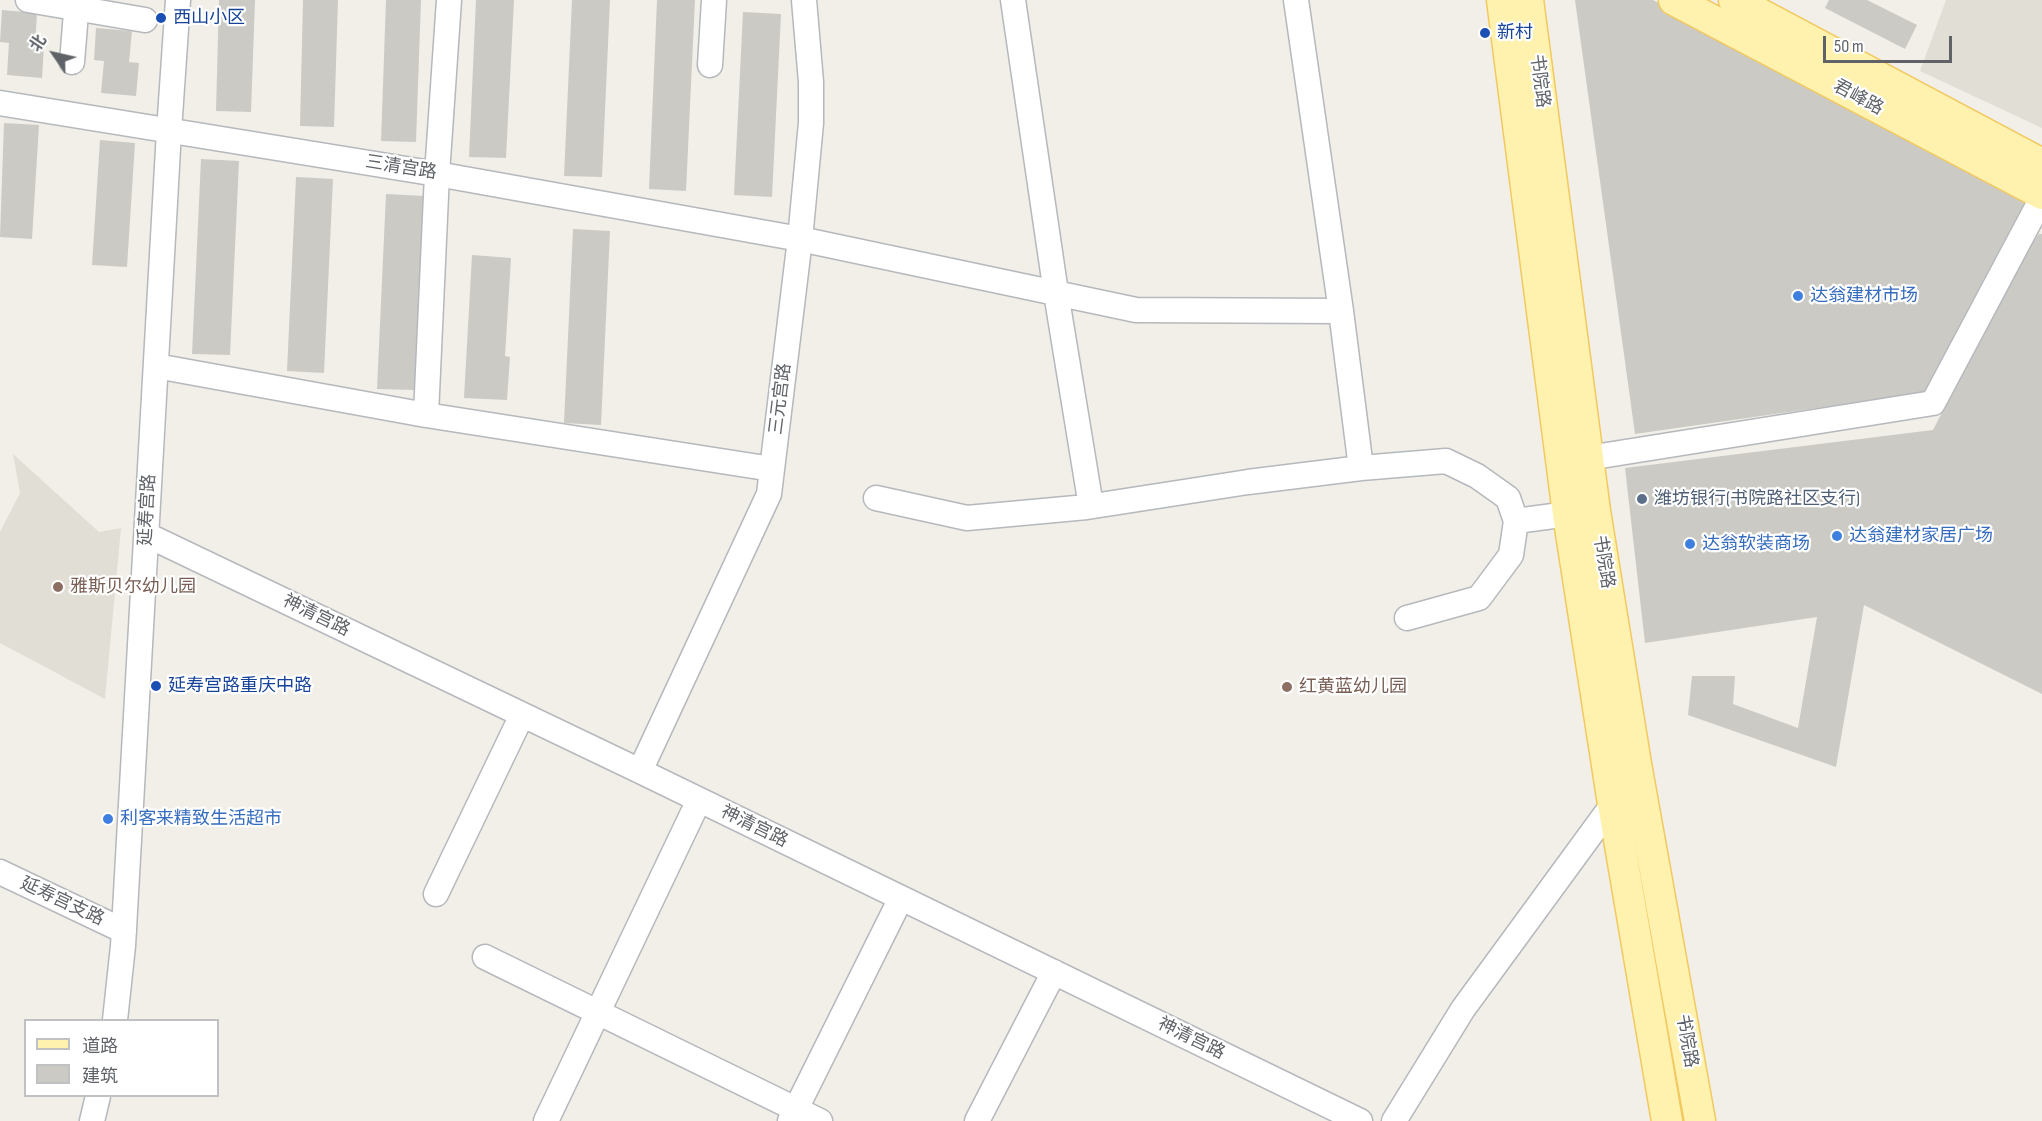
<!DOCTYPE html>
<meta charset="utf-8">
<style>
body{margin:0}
#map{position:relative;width:2042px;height:1121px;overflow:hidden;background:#f1efe8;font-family:"Sofia Sans Condensed","Noto Sans SC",sans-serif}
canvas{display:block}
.legend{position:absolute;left:24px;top:1019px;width:195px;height:78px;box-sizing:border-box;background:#fff;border:2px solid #bfc1c3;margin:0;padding:8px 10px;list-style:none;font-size:18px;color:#5f6368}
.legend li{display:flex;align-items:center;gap:12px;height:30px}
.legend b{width:30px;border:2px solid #bfc1c3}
.north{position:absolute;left:24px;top:24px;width:60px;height:60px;-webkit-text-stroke:4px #fff;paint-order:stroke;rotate:304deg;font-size:16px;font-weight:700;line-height:24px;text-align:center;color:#5f6368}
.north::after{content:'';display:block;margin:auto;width:21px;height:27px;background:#5f6368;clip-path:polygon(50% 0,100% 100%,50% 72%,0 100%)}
.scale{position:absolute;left:1823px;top:36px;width:129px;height:27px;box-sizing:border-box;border:3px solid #5f6368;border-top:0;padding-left:8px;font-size:18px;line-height:21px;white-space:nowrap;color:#5f6368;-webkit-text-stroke:4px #fff;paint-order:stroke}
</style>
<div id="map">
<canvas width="2042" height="1121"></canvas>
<ul class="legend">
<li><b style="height:8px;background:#fff2af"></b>道路</li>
<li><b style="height:16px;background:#cccac5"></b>建筑</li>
</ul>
<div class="north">北</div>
<div class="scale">50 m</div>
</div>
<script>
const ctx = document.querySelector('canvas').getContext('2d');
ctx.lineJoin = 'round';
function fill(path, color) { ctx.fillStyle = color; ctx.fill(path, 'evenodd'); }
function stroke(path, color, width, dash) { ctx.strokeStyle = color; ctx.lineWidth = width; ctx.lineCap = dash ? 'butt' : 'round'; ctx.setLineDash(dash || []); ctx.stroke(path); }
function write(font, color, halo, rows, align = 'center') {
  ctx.font = font + ' "Sofia Sans Condensed","Noto Sans SC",sans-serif'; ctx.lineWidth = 4.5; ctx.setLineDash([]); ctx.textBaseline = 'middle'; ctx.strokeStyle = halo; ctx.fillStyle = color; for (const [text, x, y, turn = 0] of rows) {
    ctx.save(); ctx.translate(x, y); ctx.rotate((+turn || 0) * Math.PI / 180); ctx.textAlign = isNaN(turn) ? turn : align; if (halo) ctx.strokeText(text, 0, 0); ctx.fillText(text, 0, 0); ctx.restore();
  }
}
fill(new Path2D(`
 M1946 0H2042V128L1920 71Z
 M13 454 99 532 121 528 105 699 0 643V532L20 493Z`), '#e1ded6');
fill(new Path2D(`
 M219 0H255L251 112 216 111Z
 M303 0H338L334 127 300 126Z
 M386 0H421L416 142 381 141Z
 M476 0H514L506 158 469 157Z
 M572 0H610L602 177 564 176Z
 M657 0H695L686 191 649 189Z
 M1575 0H1653L2031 201 1929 392 1635 434Z
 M1829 0H1867L1917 25 1905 49 1825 8Z
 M2 10 37 13 35 45H44L42 78 7 75 9 43 0 42Z
 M743 12 781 14 772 197 734 195Z
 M96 28 132 31 129 62 139 63 136 96 101 93 104 61 94 60Z
 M4 123 39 125 32 239 0 237Z
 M100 140 135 143 127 267 92 265Z
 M201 159 239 161 230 355 192 354Z
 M296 177 333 179 324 373 287 371Z
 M386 194 424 196 415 390 377 389Z
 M573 229 610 231 601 425 564 423Z
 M2039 234H2042V694L1864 605 1836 767 1688 715 1692 676H1735L1733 704 1798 728 1817 617 1645 643 1625 468 1933 430 2021 257Z
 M472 255 511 258 505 356 510 357 507 400 464 398Z`), '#cccac5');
const minor = new Path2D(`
 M28 0 145 20
 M1013 0 1056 293 1091 506
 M1296 0 1341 311 1361 468
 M72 62 77 0
 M710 65 714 0
 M0 103 437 174 800 239 1136 310 1341 311
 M156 366 426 415 772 469
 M426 415 437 174 449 0
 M1588 458 1933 403 2042 198
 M876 498 967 518 1087 507 1248 482 1361 468 1446 461 1477 476 1508 498 1516 521 1511 555 1479 598 1407 618
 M1516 521 1568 514
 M147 535 640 771 1360 1121
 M640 771 769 494 800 239 811 123V82L804 0
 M0 872 124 931
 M436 894 522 715
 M485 957 820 1121
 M115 1020 123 946 169 131 178 0
 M92 1121 98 1096
 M546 1121 699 800
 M790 1121 901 898
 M977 1121 1054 972
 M1394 1121 1463 1009 1613 804`);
const major = new Path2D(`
 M1502 0 1568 514 1613 804 1667 1121
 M1528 0 1595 511 1636 764 1700 1121
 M1674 0 2042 194
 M1734 0 2042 164`);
stroke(minor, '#b5b8bc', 27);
stroke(major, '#f2c960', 33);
stroke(minor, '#fff', 24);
stroke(major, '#fff2af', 30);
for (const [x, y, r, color] of [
 [161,18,6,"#1a4fb4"],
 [1485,33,6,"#1a4fb4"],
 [1798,296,6,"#3f7fe0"],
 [1642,499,6,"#5c6f8a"],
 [1837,536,6,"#3f7fe0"],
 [1690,544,6,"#3f7fe0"],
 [58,587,6,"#8d6e63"],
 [156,686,6,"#1a4fb4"],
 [1287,687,6,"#8d6e63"],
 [108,819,6,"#3f7fe0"]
]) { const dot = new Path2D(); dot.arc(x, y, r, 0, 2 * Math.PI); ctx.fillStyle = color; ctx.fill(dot); stroke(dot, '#fff', 2); }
write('18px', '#164399', '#fff', [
 ["西山小区",173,18],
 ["新村",1497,33],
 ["延寿宫路重庆中路",168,686]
], 'left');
write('18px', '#5f6368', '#fff', [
 ["书院路",1539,81,83],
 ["君峰路",1858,98,28],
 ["三清宫路",401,168,9],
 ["三元宫路",781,399,-83],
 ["延寿宫路",148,510,-87],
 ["书院路",1603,562,81],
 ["神清宫路",316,616,26],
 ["神清宫路",754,827,26],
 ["延寿宫支路",62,902,25],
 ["神清宫路",1191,1039,26],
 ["书院路",1686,1041,80]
]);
write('18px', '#366cbe', '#fff', [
 ["达翁建材市场",1810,296],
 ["达翁建材家居广场",1849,536],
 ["达翁软装商场",1702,544],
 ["利客来精致生活超市",120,819]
], 'left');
write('18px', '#4e5e75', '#fff', [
 ["潍坊银行(书院路社区支行)",1654,499]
], 'left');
write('18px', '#785e54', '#fff', [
 ["雅斯贝尔幼儿园",70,587],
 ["红黄蓝幼儿园",1299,687]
], 'left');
</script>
